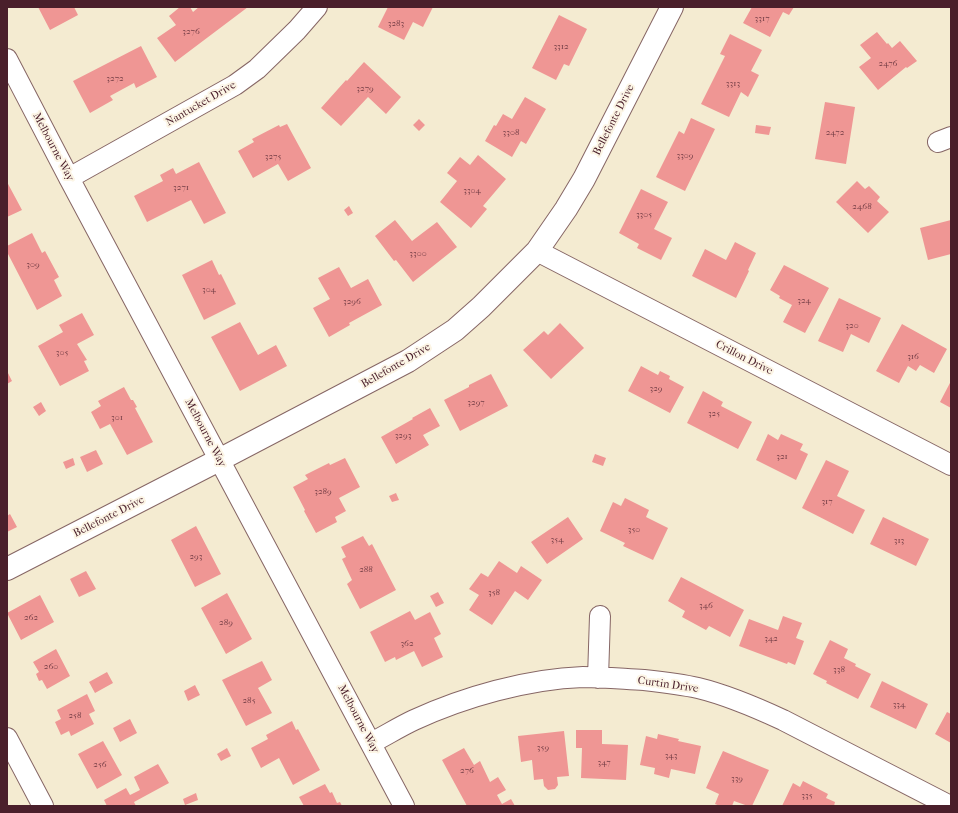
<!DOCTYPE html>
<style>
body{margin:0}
#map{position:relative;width:958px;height:813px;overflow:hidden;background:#f4ebd1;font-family:"IM FELL French Canon",serif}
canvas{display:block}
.frame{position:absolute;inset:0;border:8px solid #4a1f2b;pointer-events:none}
</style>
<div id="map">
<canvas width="958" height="813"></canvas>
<div class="frame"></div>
</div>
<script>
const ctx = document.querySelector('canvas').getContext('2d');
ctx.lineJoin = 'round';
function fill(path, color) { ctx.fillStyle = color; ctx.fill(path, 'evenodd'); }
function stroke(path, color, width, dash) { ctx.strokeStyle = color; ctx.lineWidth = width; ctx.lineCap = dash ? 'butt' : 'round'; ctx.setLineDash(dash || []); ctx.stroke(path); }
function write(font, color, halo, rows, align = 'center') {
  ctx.font = font + ' "IM FELL French Canon",serif'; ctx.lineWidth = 4; ctx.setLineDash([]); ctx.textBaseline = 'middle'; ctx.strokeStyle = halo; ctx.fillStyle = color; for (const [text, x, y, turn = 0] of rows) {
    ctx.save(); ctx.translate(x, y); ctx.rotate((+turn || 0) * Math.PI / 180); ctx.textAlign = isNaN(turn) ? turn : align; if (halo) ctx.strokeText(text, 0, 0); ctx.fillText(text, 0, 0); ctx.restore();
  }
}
fill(new Path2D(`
 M38 7H74L78 15 50 30Z
 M180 7H190L193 12 199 7H248L175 62 157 38 176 25 169 16Z
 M388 7H433L423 27 413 22 404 40 378 27Z
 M752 7H794L789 15 783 12 770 37 743 23Z
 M559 15 587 29 569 66 564 64 556 80 532 68Z
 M877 32 887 44 888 43 892 48 900 41 917 61 907 68 906 67 878 90 859 67 871 58 860 45Z
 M730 34 762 50 751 71 759 75 748 97 741 92 729 117 701 104 725 56 720 54Z
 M141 46 157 77 136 88 134 83 110 96 113 100 90 113 73 81Z
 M364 62 401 97 386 114 368 97 341 126 321 108 346 80 347 81Z
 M525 97 546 109 526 144 521 141 512 157 485 141 494 125 496 126 503 114 512 119Z
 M825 102 855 107 846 164 815 159Z
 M691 118 715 129 685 191 656 177 679 131 684 134Z
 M419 119 425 125 419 131 413 125Z
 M287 124 311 168 288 181 278 164 253 178 238 151 254 142 252 139 279 125 280 127Z
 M756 125 771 127 769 135 755 133Z
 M478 155 506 179 483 206 487 209 471 228 440 202 457 181 447 173 460 157 470 165Z
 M199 162 226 213 204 224 191 200 147 222 134 196 163 181 160 175 173 168 176 174Z
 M857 181 865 189 869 186 880 197 877 201 889 212 868 233 836 202Z
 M7 182 22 210 7 217Z
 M641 189 668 202 654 229 672 238 661 260 637 248 639 244 619 233Z
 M349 206 353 213 348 216 344 210Z
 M395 220 412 241 437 222 457 247 413 282 396 260 394 261 375 236Z
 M951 220V254L928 260 920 228Z
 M32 233 42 253 45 251 59 277 54 280 62 296 37 310 7 252V246Z
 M735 242 756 253 748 270 749 271 736 298 692 276 705 249 726 260Z
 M212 260 219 275 221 274 236 304 204 320 182 275Z
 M784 265 829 288 805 333 783 322 792 305 779 298 780 296 770 290Z
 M339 267 351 288 368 279 382 305 349 323 350 325 329 337 313 308 330 299 318 278Z
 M839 298 881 318 869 343 851 334 843 352 818 341Z
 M82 313 94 335 77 344 87 360 84 361 89 371 60 386 38 346 63 332 59 325Z
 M240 322 258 355 276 345 287 366 240 391 211 337Z
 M560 323 584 348 551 379 523 350 544 331 548 335Z
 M902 324 947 349 934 373 920 365 916 371 908 366 899 383 876 371Z
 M641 366 658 375 660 371 670 376 669 379 684 387 670 413 628 391Z
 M7 371 12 381 7 384Z
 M491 374 508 406 460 431 444 400 469 387V385Z
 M951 381V408L940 402Z
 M124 387 131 400H133L137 407 135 408 153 442 127 455 110 424 100 429 91 412 101 406 98 401Z
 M703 391 723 402 721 406 752 422 738 449 687 423Z
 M41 402 46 411 39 416 33 407Z
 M430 408 440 426 423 435 429 445 396 464 381 437 413 419 412 418Z
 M768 434 778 440 781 434 803 444 800 450 808 454 796 480 756 460Z
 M96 450 103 464 87 472 80 457Z
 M595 454 606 458 603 466 592 462Z
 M73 458 75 465 66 469 63 462Z
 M345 458 360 487 339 498 346 511 335 517 337 522 316 533 304 511 305 510 293 487 308 479 305 475 329 463 330 465Z
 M826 460 849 471 837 496 865 510 853 534 802 508Z
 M396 493 399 500 392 502 389 496Z
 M625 498 649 510 646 517 668 528 653 560 623 546 625 543 600 531 613 502 621 506Z
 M10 514 17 527 7 532V516Z
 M568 517 583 539 547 564 531 542Z
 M883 517 929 539 916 566 870 544Z
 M196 526 221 574 195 587 171 540Z
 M363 536 369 546 372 544 396 590 360 609 347 584 352 580 342 559 346 557 341 547Z
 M499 561 517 573 521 566 542 580 528 600 515 591 492 625 469 610 479 595 469 589 481 573 488 577Z
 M86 571 96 589 79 597 70 579Z
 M681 577 744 610 730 637 709 626 706 630 682 617 685 611 668 601Z
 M438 592 444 603 436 607 430 596Z
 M227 593 252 639 226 654 201 608Z
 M40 595 54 622 21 640 7 613Z
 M410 611 415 620 430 612 441 634 434 638 443 657 422 667 414 651 396 660 395 657 385 662 370 632Z
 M783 616 802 623 796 638 804 641 795 665 788 662 787 664 739 646 749 619 778 630Z
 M830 640 848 649 844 658 856 664 855 666 871 674 858 699 826 683 827 681 813 674Z
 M56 649 70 676 47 689 42 680 39 681 36 674 39 672 33 662Z
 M262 661 272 680 258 688 272 713 246 726 222 680Z
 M107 672 113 683 95 693 89 682Z
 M882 681 928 704 916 729 870 707Z
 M195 685 200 695 188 701 184 691Z
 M87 694 95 711 89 714 94 724 71 736 69 731 61 735 55 722 61 719 57 710Z
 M947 712 951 714V743L935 734Z
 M130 719 137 733 120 742 113 728Z
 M292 721 296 730 298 729 320 770 293 785 279 758 261 768 251 748 268 739 266 735Z
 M576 730H602V744L628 745 626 780 581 778 582 748H576Z
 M564 731 569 776 557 777 558 785 555 789 548 790 544 786 543 779 534 780 532 760 521 762 518 736Z
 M658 734 679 739 678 741 701 746 695 774 671 769 669 778 654 774 655 768 640 765 646 736 657 739Z
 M103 741 122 775 97 789 78 754Z
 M227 748 231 756 221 761 217 754Z
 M464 748 474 765 480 761 490 782 498 777 506 790 497 795 502 804 511 799 515 806H467L442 760Z
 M723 751 769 770 752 806H748L734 801 732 806H720L715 804 719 794 706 788Z
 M158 764 169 783 134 802 136 806H107L104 800 126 788 130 795 140 790 134 777Z
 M803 781 828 794 826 798 835 802 834 806H782L793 783 800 787Z
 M325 784 330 793 332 792 337 803 340 802 342 806H304L299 797Z
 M196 793 198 800 185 805 183 799Z`), '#ef9694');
const minor = new Path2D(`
 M7 59 69 178 404 806
 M938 142 951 137
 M69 178 235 85 257 69 297 30 317 7
 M537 251 951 465
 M598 678 600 616
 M7 738 43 806
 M371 743C385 736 399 727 414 720 464 697 527 679 583 677 603 677 624 679 644 680 662 682 680 684 698 688 727 695 755 707 783 720L950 806`);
const tertiary = new Path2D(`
 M7 569 219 460 408 361 455 330 481 307 537 251 566 209 584 179 672 7`);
stroke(minor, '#866665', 22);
stroke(tertiary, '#866665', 24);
stroke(minor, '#fff', 20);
stroke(tertiary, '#fff', 22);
write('9px', '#733d45', null, [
 ["3317",762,19],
 ["3283",396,24],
 ["3276",191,32],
 ["3312",561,47],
 ["2476",888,64],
 ["3272",115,79],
 ["3313",733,84],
 ["3279",365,89],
 ["3308",511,133],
 ["2472",835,133],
 ["3309",685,156],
 ["3275",273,157],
 ["3271",181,188],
 ["3304",472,191],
 ["2468",862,207],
 ["3305",644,215],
 ["3300",418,254],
 ["309",33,265],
 ["304",209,290],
 ["324",804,301],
 ["3296",352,302],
 ["320",852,326],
 ["305",62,353],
 ["316",913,357],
 ["329",656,389],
 ["3297",476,403],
 ["325",714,414],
 ["301",117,418],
 ["3293",403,436],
 ["321",782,457],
 ["3289",323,492],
 ["317",827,502],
 ["350",634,530],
 ["354",557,540],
 ["313",899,541],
 ["293",196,557],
 ["288",366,570],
 ["358",494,593],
 ["346",706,606],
 ["262",31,618],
 ["289",226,623],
 ["342",771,639],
 ["362",407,644],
 ["260",51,667],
 ["338",839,670],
 ["285",249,701],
 ["334",899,705],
 ["258",75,716],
 ["359",543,748],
 ["343",671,756],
 ["347",604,763],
 ["256",100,765],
 ["276",467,771],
 ["339",737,779],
 ["335",807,796]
]);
write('11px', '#4a1f2b', '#fcf5e5', [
 ["Nantucket Drive",201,104,-30],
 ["Bellefonte Drive",614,120,-63],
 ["Melbourne Way",53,147,62],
 ["Crillon Drive",744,358,27],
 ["Bellefonte Drive",396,366,-30],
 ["Melbourne Way",205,433,62],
 ["Bellefonte Drive",109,517,-27],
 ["Curtin Drive",668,685,8],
 ["Melbourne Way",358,719,62]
]);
</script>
